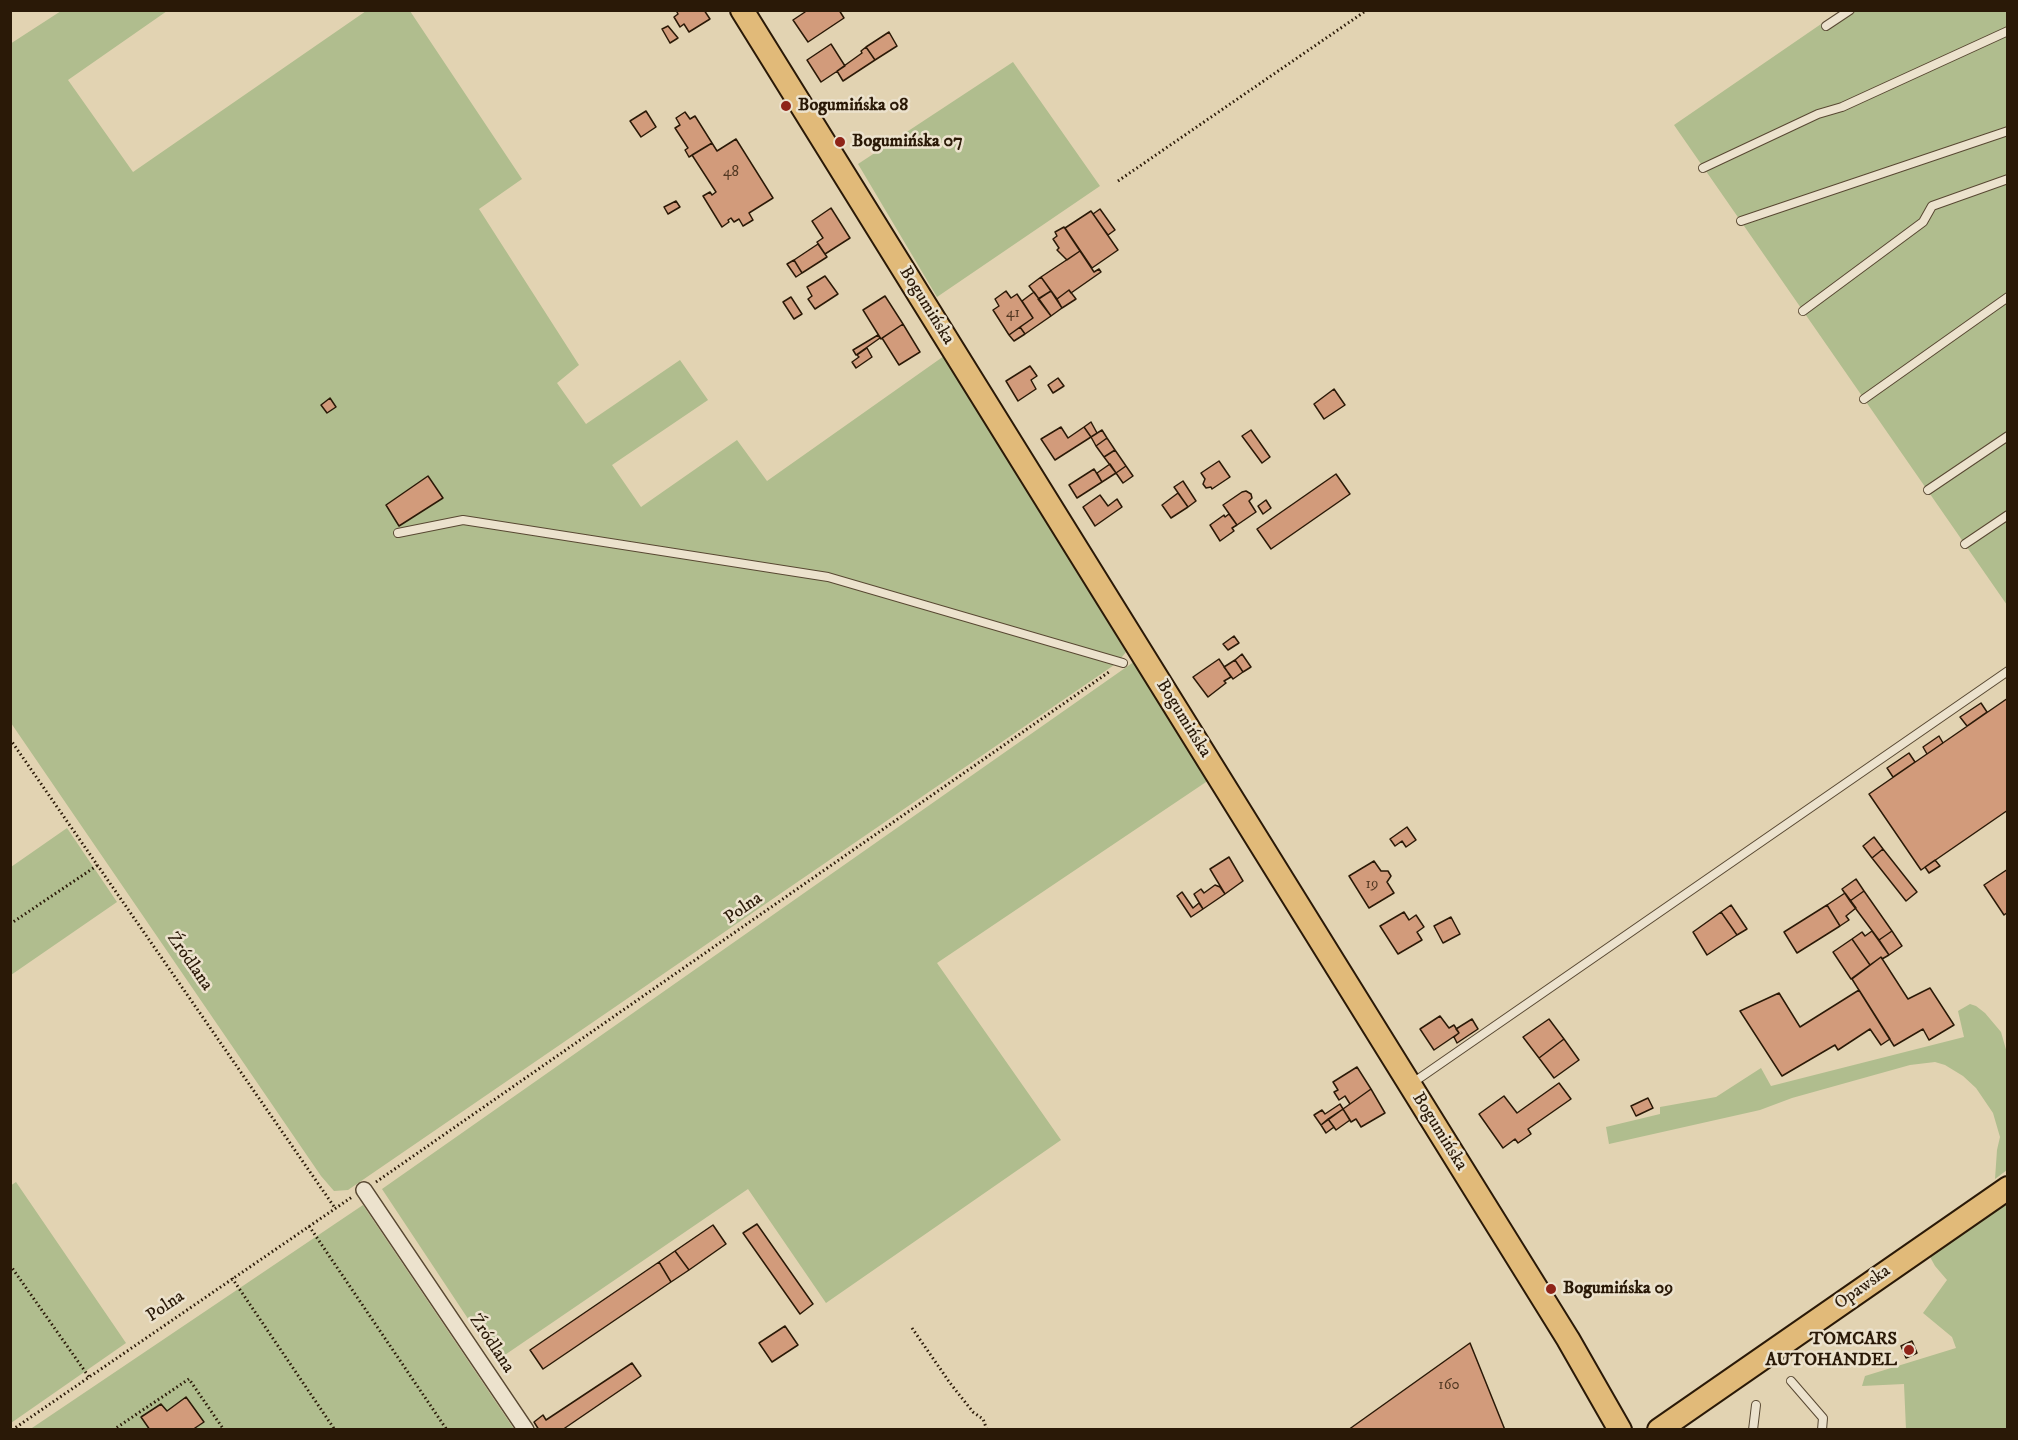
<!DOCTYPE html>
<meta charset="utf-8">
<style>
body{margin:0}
#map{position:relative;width:2018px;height:1440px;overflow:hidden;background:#e2d3b2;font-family:"IM FELL DW Pica",serif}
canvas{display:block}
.frame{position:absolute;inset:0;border:12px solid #2a1907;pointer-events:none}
</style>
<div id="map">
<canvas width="2018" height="1440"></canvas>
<div class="frame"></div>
</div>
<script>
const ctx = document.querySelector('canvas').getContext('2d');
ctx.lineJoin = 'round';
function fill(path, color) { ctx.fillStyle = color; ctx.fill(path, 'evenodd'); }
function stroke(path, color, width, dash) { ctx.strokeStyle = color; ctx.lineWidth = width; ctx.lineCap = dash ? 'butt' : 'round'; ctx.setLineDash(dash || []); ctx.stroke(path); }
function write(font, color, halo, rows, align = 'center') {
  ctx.font = font + ' "IM FELL DW Pica",serif'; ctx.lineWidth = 5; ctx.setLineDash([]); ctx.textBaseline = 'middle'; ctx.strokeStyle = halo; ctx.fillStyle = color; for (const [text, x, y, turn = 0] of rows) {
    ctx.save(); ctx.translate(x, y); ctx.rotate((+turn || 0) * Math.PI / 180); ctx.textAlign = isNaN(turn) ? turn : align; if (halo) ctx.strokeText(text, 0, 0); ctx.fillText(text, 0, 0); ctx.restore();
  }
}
fill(new Path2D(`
 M61 11H167L68 80 133 172 366 11H410L522 179 479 209 579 365 557 383 586 424 680 360 708 400 612 465 641 507 737 440 767 481 944 356 1126 652 1117 663 348 1190 334 1191 321 1176 11 723 10 44Z
 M1840 11H2007V605L1674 125Z
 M1013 62 1100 186 937 297 858 164Z
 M1135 661 1209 780 937 963 1061 1140 826 1303 748 1189 496 1361 382 1189Z
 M67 828 117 902 11 975V867Z
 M1970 1004 1976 1006 1985 1013 2001 1032 2007 1053V1170L1995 1179 1997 1150 2000 1137 1993 1113 1976 1088 1963 1076 1945 1065 1935 1062 1910 1065 1792 1098 1760 1110 1609 1144 1606 1127 1660 1114V1107L1716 1097 1761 1068 1771 1086 1964 1037 1958 1011Z
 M16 1182 126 1343 11 1423 10 1186Z
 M2007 1199V1429H1906L1904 1384 1862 1386 1865 1376 1956 1348 1952 1337 1923 1313 1947 1280 1935 1266 1929 1255Z
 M363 1205 514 1429 29 1430Z`), '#b0bd8e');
const building = new Path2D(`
 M676 10H704L710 19 689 32 684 24 680 27 674 17 678 14Z
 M804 10H839L844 18 808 42 793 20 805 12Z
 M668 26 678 38 670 43 662 29Z
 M889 32 897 46 875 60 866 47Z
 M831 44 845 66 821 82 807 60Z
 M866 47 875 60 843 81 837 71 862 53 861 51Z
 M646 111 656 127 641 137 630 121Z
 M685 112 690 119 695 116 712 143 689 157 685 150 688 148 675 128 680 125 676 118Z
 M736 139 773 198 749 213 753 220 743 226 739 219 734 222 731 218 728 220 729 222 722 227 703 196 710 192 712 195 716 192 692 155 712 143 717 151Z
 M676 201 680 207 668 214 664 207Z
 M831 208 850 238 825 254 817 242 823 238 812 221Z
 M1100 209 1115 230 1108 235 1093 214Z
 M1091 211 1118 250 1092 268 1065 228Z
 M1064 227 1080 251 1067 260 1057 250 1059 248 1053 239 1057 236 1055 232Z
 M818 244 827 257 802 273 794 260Z
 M1080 251 1094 272 1099 269 1101 272 1071 293 1069 290 1057 299 1041 277Z
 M794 260 802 273 796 277 787 264Z
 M825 276 838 294 815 309 808 299 812 296 807 287Z
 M1041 277 1051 291 1039 299 1029 286Z
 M1069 290 1076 299 1062 308 1057 299Z
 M1006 291 1011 298 1017 294 1033 318 1009 335 993 310 999 306 995 299Z
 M1051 291 1062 308 1051 316 1038 299Z
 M1034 292 1051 316 1025 334 1020 327 1033 318 1022 301Z
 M885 296 903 324 881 339 863 310Z
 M791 297 802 314 794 319 783 302Z
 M903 324 920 352 899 365 882 338Z
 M1020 327 1025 334 1014 341 1009 335Z
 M878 335 880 338 856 355 853 350Z
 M867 348 872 357 856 368 852 362 859 357 857 355Z
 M1030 366 1037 376 1031 380 1036 389 1018 401 1006 381Z
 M1058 378 1064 386 1053 393 1048 385Z
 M1334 389 1345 405 1324 419 1314 404Z
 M330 398 336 407 327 413 321 405Z
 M1091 422 1097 433 1091 437 1084 427Z
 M1061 427 1068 438 1084 427 1091 437 1055 460 1041 439Z
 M1102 430 1107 438 1096 446 1091 437Z
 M1251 430 1270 457 1262 463 1242 436Z
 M1107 438 1115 450 1104 457 1096 446Z
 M1115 450 1126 466 1116 473 1104 457Z
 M1219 461 1230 477 1212 489 1211 487 1206 488 1203 484 1205 479 1201 473Z
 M1110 464 1116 473 1102 482 1097 473Z
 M1126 466 1133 476 1123 483 1116 473Z
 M1094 469 1102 482 1077 498 1069 485Z
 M1336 474 1350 494 1271 549 1257 529Z
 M428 476 443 498 399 526 386 505Z
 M1183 481 1196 501 1188 507 1174 487Z
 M1246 491 1251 494 1252 498 1249 501 1256 512 1237 525 1223 505 1242 492Z
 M1178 493 1188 507 1171 518 1162 505Z
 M1100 495 1108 506 1117 499 1122 507 1095 526 1083 507Z
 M1266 500 1271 508 1263 514 1258 506Z
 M1229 514 1237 525 1232 528 1234 531 1220 541 1210 525 1224 515 1225 517Z
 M1234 636 1239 643 1228 650 1223 644Z
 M1242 654 1251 667 1243 672 1235 660Z
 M1219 659 1231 677 1224 681 1226 683 1208 697 1193 677Z
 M1235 660 1243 672 1233 679 1224 667Z
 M2008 698V810L1921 870 1869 794Z
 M1981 703 1987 712 1967 726 1960 717Z
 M1939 736 1943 743 1927 754 1923 747Z
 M1909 753 1915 762 1893 777 1887 768Z
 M1407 827 1416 840 1406 847 1402 841 1395 846 1390 839Z
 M1874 837 1883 849 1872 858 1863 846Z
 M1883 849 1917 892 1906 901 1872 858Z
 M1229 857 1243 881 1225 894 1210 869Z
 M1935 860 1940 866 1929 873 1925 867Z
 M1374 861 1381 871H1388L1391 876 1387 882 1394 893 1369 908 1349 876Z
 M2008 869V912L2004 915 1984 885Z
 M1856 879 1864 891 1850 901 1842 889Z
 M1215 885 1220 887 1225 894 1203 909 1194 894 1201 889 1204 893Z
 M1864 891 1892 931 1879 940 1850 901Z
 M1182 892 1193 908 1199 903 1203 909 1191 917 1177 896Z
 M1845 893 1856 908 1846 916 1849 920 1840 926 1827 905Z
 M1731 905 1747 929 1737 935 1721 912Z
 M1827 905 1840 926 1797 953 1784 932Z
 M1404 912 1409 920 1416 915 1424 927 1417 932 1422 940 1398 954 1380 926Z
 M1721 912 1737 935 1707 955 1693 932Z
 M1451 917 1460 934 1443 943 1434 926Z
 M1872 931 1889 955 1882 959 1881 957 1870 965 1852 939 1862 932 1865 936Z
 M1892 931 1902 946 1889 955 1879 940Z
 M1852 939 1870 965 1851 979 1833 952Z
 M1881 957 1908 999 1930 988 1954 1025 1929 1040 1923 1029 1894 1046 1852 979Z
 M1859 990 1890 1039 1881 1045 1870 1029 1838 1050 1835 1045 1782 1076 1740 1011 1779 993 1800 1027Z
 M1440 1016 1449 1028 1454 1025 1459 1033 1434 1050 1420 1029Z
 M1472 1019 1478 1029 1457 1043 1454 1037 1459 1033 1456 1029Z
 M1549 1019 1564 1039 1539 1058 1523 1037Z
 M1564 1039 1579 1060 1554 1078 1539 1058Z
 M1357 1067 1371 1089 1350 1104 1345 1096 1339 1100 1334 1092 1338 1090 1333 1082Z
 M1559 1083 1571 1099 1528 1129 1531 1134 1518 1143 1515 1139 1503 1148 1479 1114 1504 1096 1517 1113Z
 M1371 1089 1385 1113 1361 1127 1356 1119 1351 1122 1343 1109Z
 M1648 1098 1653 1108 1636 1116 1631 1106Z
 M1340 1104 1343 1109 1321 1125 1314 1115 1322 1110 1325 1114Z
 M1343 1109 1350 1120 1336 1130 1328 1119Z
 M1328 1119 1334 1127 1326 1133 1321 1125Z
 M757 1224 813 1304 800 1314 743 1233Z
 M713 1225 726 1244 689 1270 675 1251Z
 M675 1251 689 1270 671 1282 659 1262Z
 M659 1262 671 1282 543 1369 530 1350Z
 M785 1326 798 1345 772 1362 759 1343Z
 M1912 1341 1917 1353 1906 1358 1901 1346Z
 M1470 1343 1505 1430H1348Z
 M632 1363 641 1376 562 1430H539L534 1422 543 1415 546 1420Z
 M186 1397 204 1422 192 1430H150L141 1417 161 1404 167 1411Z`);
fill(building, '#d29b7b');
stroke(building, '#2a1907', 1.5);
const service = new Path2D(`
 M1826 26 1850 10
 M1703 168 1818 114 1842 107 2008 31
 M1741 221 2008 131
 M1803 311 1923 222 1932 206 2008 179
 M1864 399 2008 297
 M1928 490 2008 436
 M398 533 463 520 828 577 1123 663
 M1965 544 2008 515
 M1411 1084 2008 671
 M1791 1381 1823 1418 1822 1430
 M1753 1430 1756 1405`);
const minor = new Path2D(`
 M364 1190 526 1430`);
const primary = new Path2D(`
 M742 10 1568 1339 1620 1430
 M1659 1430 2008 1188`);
stroke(service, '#584832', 10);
stroke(minor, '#584832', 18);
stroke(primary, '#2a1907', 26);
stroke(new Path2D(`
 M1118 181 1367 10
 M10 739 335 1208
 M10 924 98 865
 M376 1182 1109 672
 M309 1226 447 1430
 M10 1265 89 1377
 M232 1278 335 1430
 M912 1328 950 1383 973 1412 983 1419 987 1430
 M12 1430 352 1197
 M113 1430 189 1379 224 1430`), '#2a1907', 3, [1.5, 3]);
stroke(service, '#ece2cd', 8);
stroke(minor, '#ece2cd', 15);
stroke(primary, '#e1ba79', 22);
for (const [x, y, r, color] of [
 [786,106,6,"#8f2418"],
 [840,142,6,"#8f2418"],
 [1551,1289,6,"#8f2418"],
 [1909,1350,6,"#8f2418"]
]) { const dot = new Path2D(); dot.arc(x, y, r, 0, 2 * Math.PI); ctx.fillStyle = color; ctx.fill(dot); stroke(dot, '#ece2cd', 2); }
write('15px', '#543a24', null, [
 ["48",731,173],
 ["41",1013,314],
 ["19",1372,885],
 ["160",1449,1386]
]);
write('bold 18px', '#2a1907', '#ece2cd', [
 ["Bogumińska 08",798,106],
 ["Bogumińska 07",852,142],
 ["Bogumińska 09",1563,1289],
 ["TOMCARS",1897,1340,"right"],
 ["AUTOHANDEL",1897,1361,"right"]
], 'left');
write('18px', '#2a1907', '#ece2cd', [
 ["Bogumińska",926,306,58],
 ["Bogumińska",1183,719,58],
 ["Polna",744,909,-35],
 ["Źródlana",189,962,55],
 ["Bogumińska",1439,1132,58],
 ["Opawska",1863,1288,-35],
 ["Polna",166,1307,-34],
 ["Źródlana",491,1344,56]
]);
</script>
